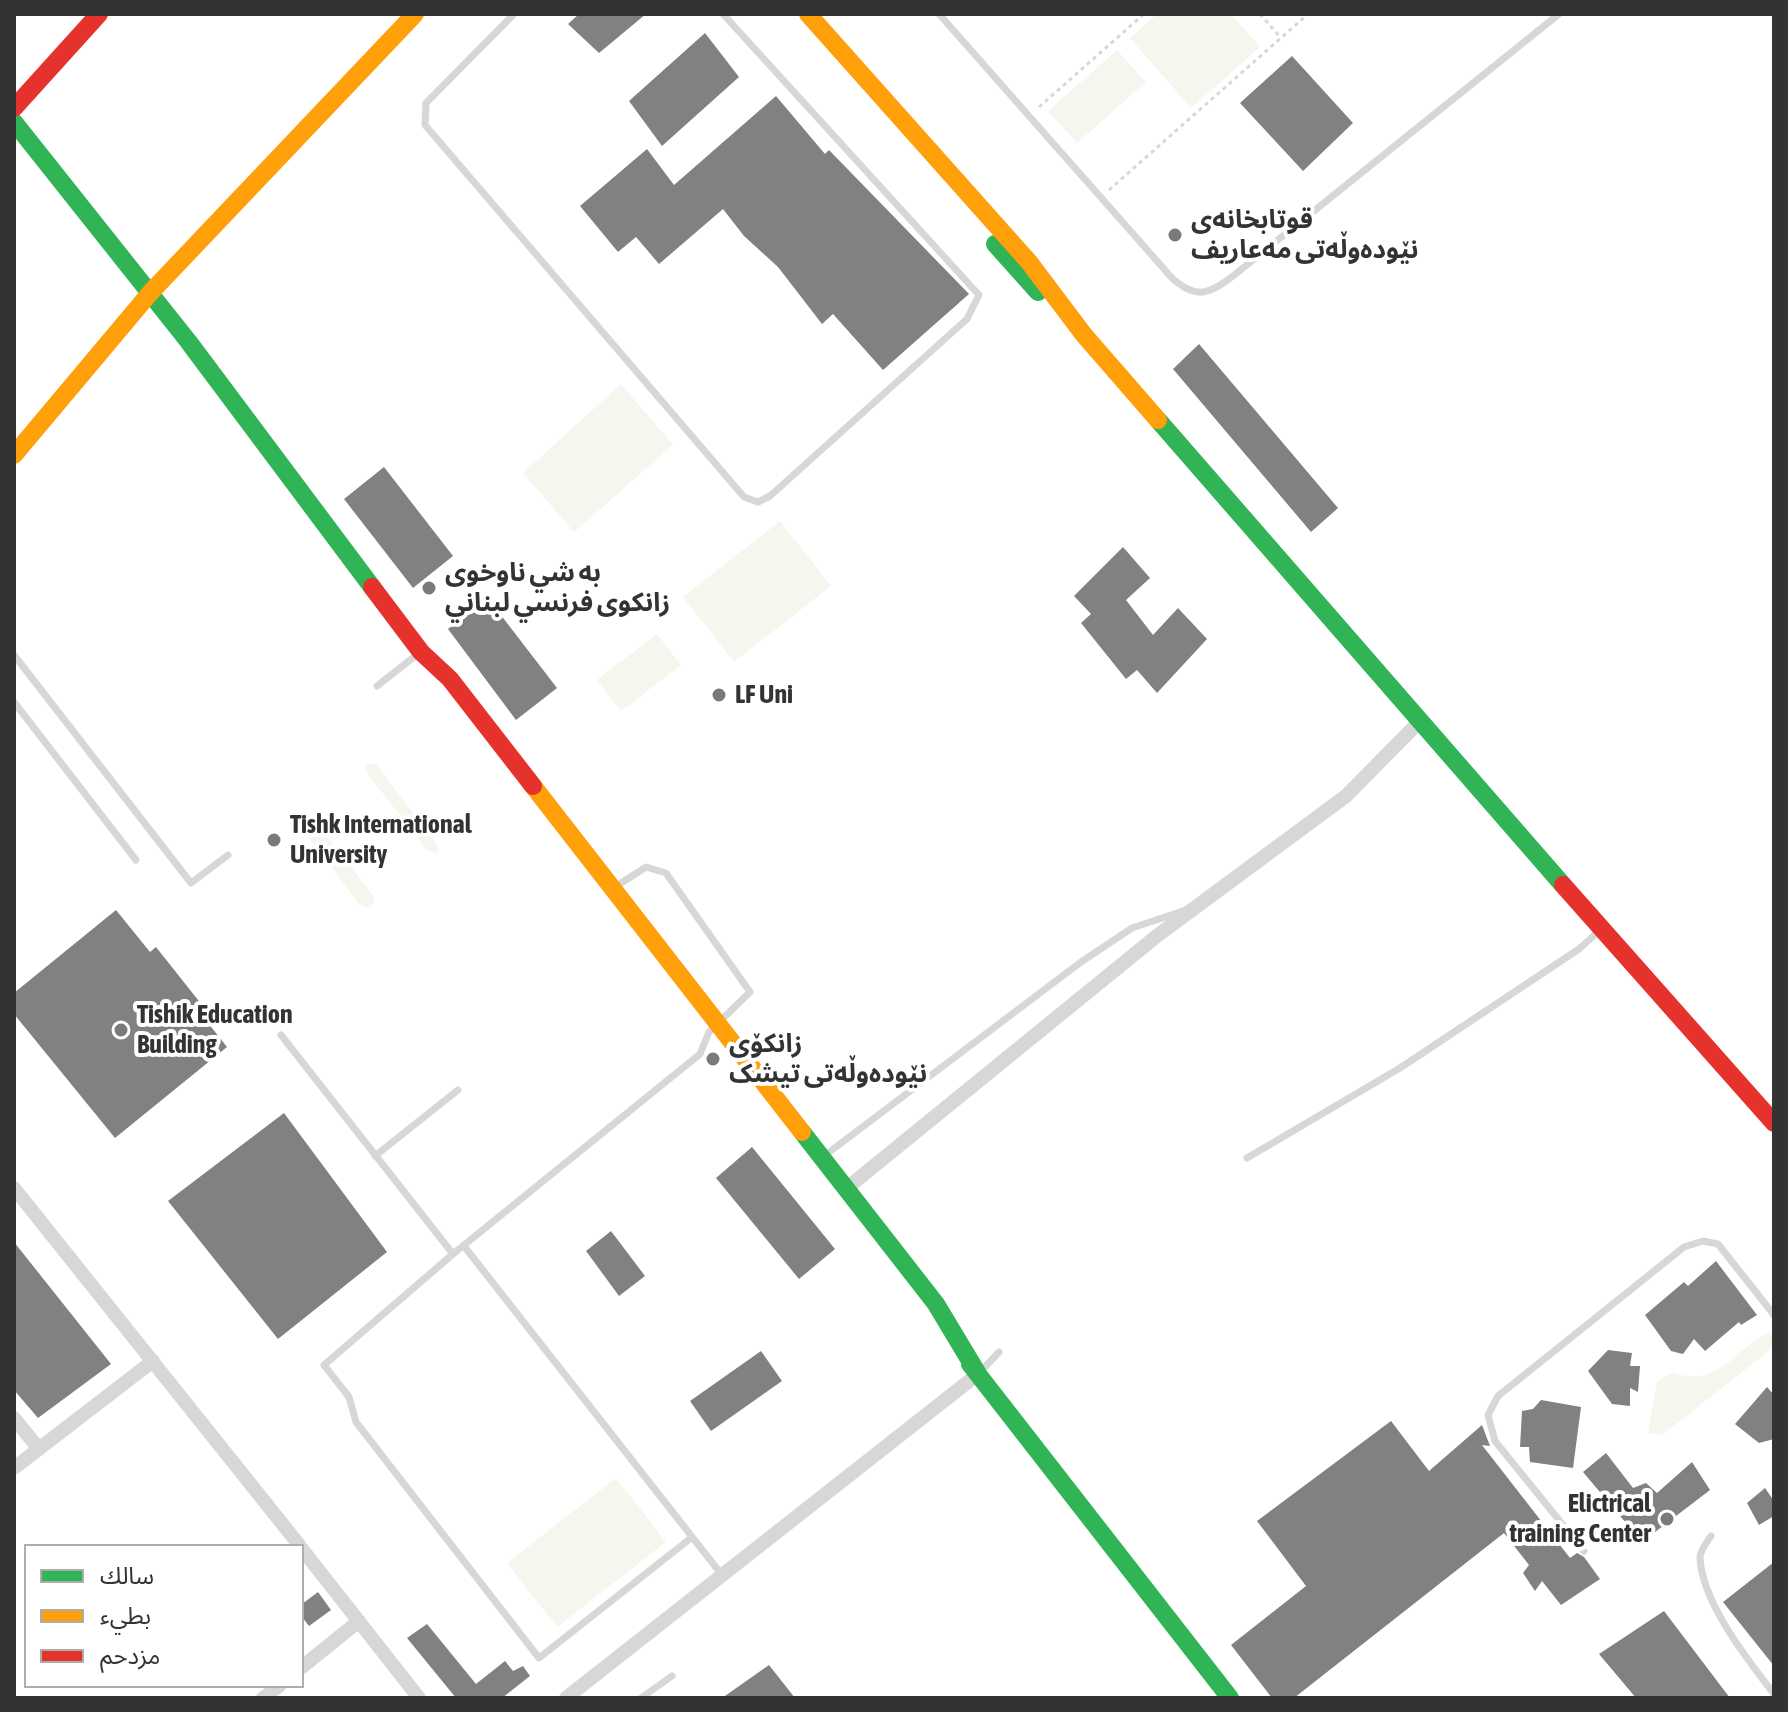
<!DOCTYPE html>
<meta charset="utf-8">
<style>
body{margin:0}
#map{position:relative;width:1788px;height:1712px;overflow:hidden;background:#fff;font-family:"Asap Condensed","Noto Sans Arabic",sans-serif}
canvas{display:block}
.frame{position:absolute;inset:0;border:16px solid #333;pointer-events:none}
.legend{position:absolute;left:24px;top:1544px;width:280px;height:144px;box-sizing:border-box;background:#fff;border:2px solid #adadad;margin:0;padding:10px 14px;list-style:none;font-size:24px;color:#333}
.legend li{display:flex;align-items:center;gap:16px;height:40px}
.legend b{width:40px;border:2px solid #adadad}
</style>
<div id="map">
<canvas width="1788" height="1712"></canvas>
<div class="frame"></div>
<ul class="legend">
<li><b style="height:10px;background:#30b455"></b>سالك</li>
<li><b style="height:10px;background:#ff9f0a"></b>بطيء</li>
<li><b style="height:10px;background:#e5322d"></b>مزدحم</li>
</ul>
</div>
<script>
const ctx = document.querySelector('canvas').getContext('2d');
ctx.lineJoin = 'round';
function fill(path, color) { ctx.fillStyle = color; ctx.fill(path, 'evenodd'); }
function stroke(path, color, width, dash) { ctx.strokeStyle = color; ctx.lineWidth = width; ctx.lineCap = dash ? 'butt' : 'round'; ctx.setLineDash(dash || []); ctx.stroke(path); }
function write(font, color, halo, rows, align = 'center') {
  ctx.font = font + ' "Asap Condensed","Noto Sans Arabic",sans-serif'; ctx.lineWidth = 8; ctx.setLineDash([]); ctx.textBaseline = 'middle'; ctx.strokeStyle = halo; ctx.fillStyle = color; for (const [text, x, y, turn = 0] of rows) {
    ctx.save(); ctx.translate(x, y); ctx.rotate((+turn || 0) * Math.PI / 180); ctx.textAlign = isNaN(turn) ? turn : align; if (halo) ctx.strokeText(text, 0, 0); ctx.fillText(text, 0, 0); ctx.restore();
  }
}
fill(new Path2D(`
 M1157 14H1231L1260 47 1191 108 1130 38Z
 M1117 50 1146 82 1077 143 1048 111Z
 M621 384 673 445 574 532 523 473Z
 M780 521 831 586 734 662 683 597Z
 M657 634 681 665 621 711 597 680Z
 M370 763 377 765 436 843 439 849 436 853 427 850 367 773 366 767Z
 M309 814 373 895 375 902 369 908 360 905 301 828 299 821Z
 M1769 1332 1774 1340 1769 1351 1662 1435 1648 1433 1657 1381 1672 1373C1721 1387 1730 1352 1769 1332Z
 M616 1478 666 1542 557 1627 507 1563Z`), '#f3f7ee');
fill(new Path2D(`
 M579 14H646L599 53 568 24Z
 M705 33 739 77 662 146 629 101Z
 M1292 56 1353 123 1303 171 1240 103Z
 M776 96 825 154 829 150 969 294 883 370 833 314 822 324 778 267 744 236 723 209 659 264 636 237 618 252 580 206 647 149 674 185Z
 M1199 344 1338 508 1311 532 1173 369Z
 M384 467 453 556 413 588 344 499Z
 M1123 547 1150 578 1126 600 1153 635 1178 608 1207 639 1157 693 1137 670 1126 679 1081 623 1091 614 1074 596Z
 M487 597 557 688 516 720 448 629Z
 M116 910 150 952 156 947 202 1005 197 1009 227 1047 115 1138 14 1014V993Z
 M284 1113 387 1252 278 1339 168 1201Z
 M752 1147 835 1249 799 1279 716 1178Z
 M611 1231 645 1276 619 1296 586 1251Z
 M14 1242 111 1364 38 1418 14 1390Z
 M1716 1261 1757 1315 1741 1325 1739 1322 1705 1351 1694 1339 1683 1354 1671 1351 1645 1315 1684 1282 1688 1286Z
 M1608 1350 1632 1353 1630 1366H1640L1638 1392 1630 1388V1406L1612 1404 1588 1371Z
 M761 1351 782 1381 711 1431 690 1401Z
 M1767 1387 1774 1395V1439L1759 1443 1735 1424Z
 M1541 1400 1581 1407 1573 1468 1530 1462 1529 1447H1520L1522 1411 1533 1409Z
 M1391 1421 1429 1471 1482 1425 1490 1446 1482 1445 1570 1558 1577 1553 1584 1557 1600 1579 1561 1605 1542 1581 1535 1591 1523 1573 1529 1565 1504 1533 1294 1698H1272L1231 1645 1306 1586 1257 1521Z
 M1606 1453 1633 1488 1646 1483 1657 1493 1692 1462 1710 1490 1642 1542 1583 1472Z
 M1765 1488 1774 1501V1516L1759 1525 1747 1503Z
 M1774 1562V1666L1723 1602Z
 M318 1592 331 1610 309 1626 302 1617V1604Z
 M1664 1611 1730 1698H1636L1599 1654Z
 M427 1624 476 1684 505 1661 513 1671 523 1666 530 1676 502 1698H456L407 1638Z
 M769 1665 795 1698H722Z`), '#818181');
stroke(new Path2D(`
 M1260 14 1281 38
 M1039 107 1144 14
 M1109 190 1308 14`), '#d7d7d7', 3, [4, 4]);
stroke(new Path2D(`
 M514 14 426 103 425 125 744 497 758 502 770 496 967 319 979 295 723 14
 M939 14 1172 278C1196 300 1209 294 1233 276L1559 14
 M14 655 191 883 228 855
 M377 686 419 653
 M14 702 136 860
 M615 887 646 867 666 873 750 992 709 1032 700 1054 453 1254 324 1365 349 1397 356 1422 539 1658 691 1538
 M281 1035 453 1254
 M375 1156 458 1090
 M824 1156 1081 962 1132 928 1186 910
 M1247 1158 1400 1068 1579 949 1600 930
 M464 1246 722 1575
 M980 1372 999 1352
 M1711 1536C1707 1542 1700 1550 1700 1558 1702 1602 1747 1659 1774 1694
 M1584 1551 1495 1441 1488 1415 1498 1396 1684 1247 1703 1241 1718 1244 1774 1315
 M641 1698 672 1676`), '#d7d7d7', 7);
stroke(new Path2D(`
 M14 1188 300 1546
 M847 1188 1158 935 1346 796 1419 722
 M14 1418 39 1449
 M14 1468 153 1361
 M302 1549 419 1698
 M302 1667 359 1621
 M263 1698 279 1686
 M566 1698 978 1374`), '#d7d7d7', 14);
stroke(new Path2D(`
 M14 122 188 341 372 587
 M995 244 1038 292
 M1158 420 1563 885
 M802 1132 936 1304 978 1374
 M970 1364 1230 1698`), '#30b455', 18);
stroke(new Path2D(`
 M808 14 1029 262 1084 335 1158 420
 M14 455 150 293 415 14
 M533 786 802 1132`), '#ff9f0a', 18);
stroke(new Path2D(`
 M14 108 99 14
 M372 587 421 652 450 679 533 786
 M1563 885 1774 1123`), '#e5322d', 18);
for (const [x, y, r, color] of [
 [1175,235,8,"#7a7a7a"],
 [429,588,8,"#7a7a7a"],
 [719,695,8,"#7a7a7a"],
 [274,840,8,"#7a7a7a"],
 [121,1030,8,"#7a7a7a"],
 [713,1059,8,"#7a7a7a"],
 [1667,1519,8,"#7a7a7a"]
]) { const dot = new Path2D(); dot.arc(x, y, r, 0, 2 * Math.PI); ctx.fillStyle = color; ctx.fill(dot); stroke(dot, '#fff', 3); }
write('bold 26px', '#333', '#fff', [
 ["قوتابخانەی",1191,220],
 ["نێودەوڵەتی مەعاریف",1191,250],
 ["به شي ناوخوى",445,573],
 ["زانكوى فرنسي لبناني",445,603],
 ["LF Uni",735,695],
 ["Tishk International",290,825],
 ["University",290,855],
 ["Tishik Education",137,1015],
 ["Building",137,1045],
 ["زانکۆی",729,1044],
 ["نێودەوڵەتی تیشک",729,1074],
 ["Elictrical",1651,1504,"right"],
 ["training Center",1651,1534,"right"]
], 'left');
</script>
